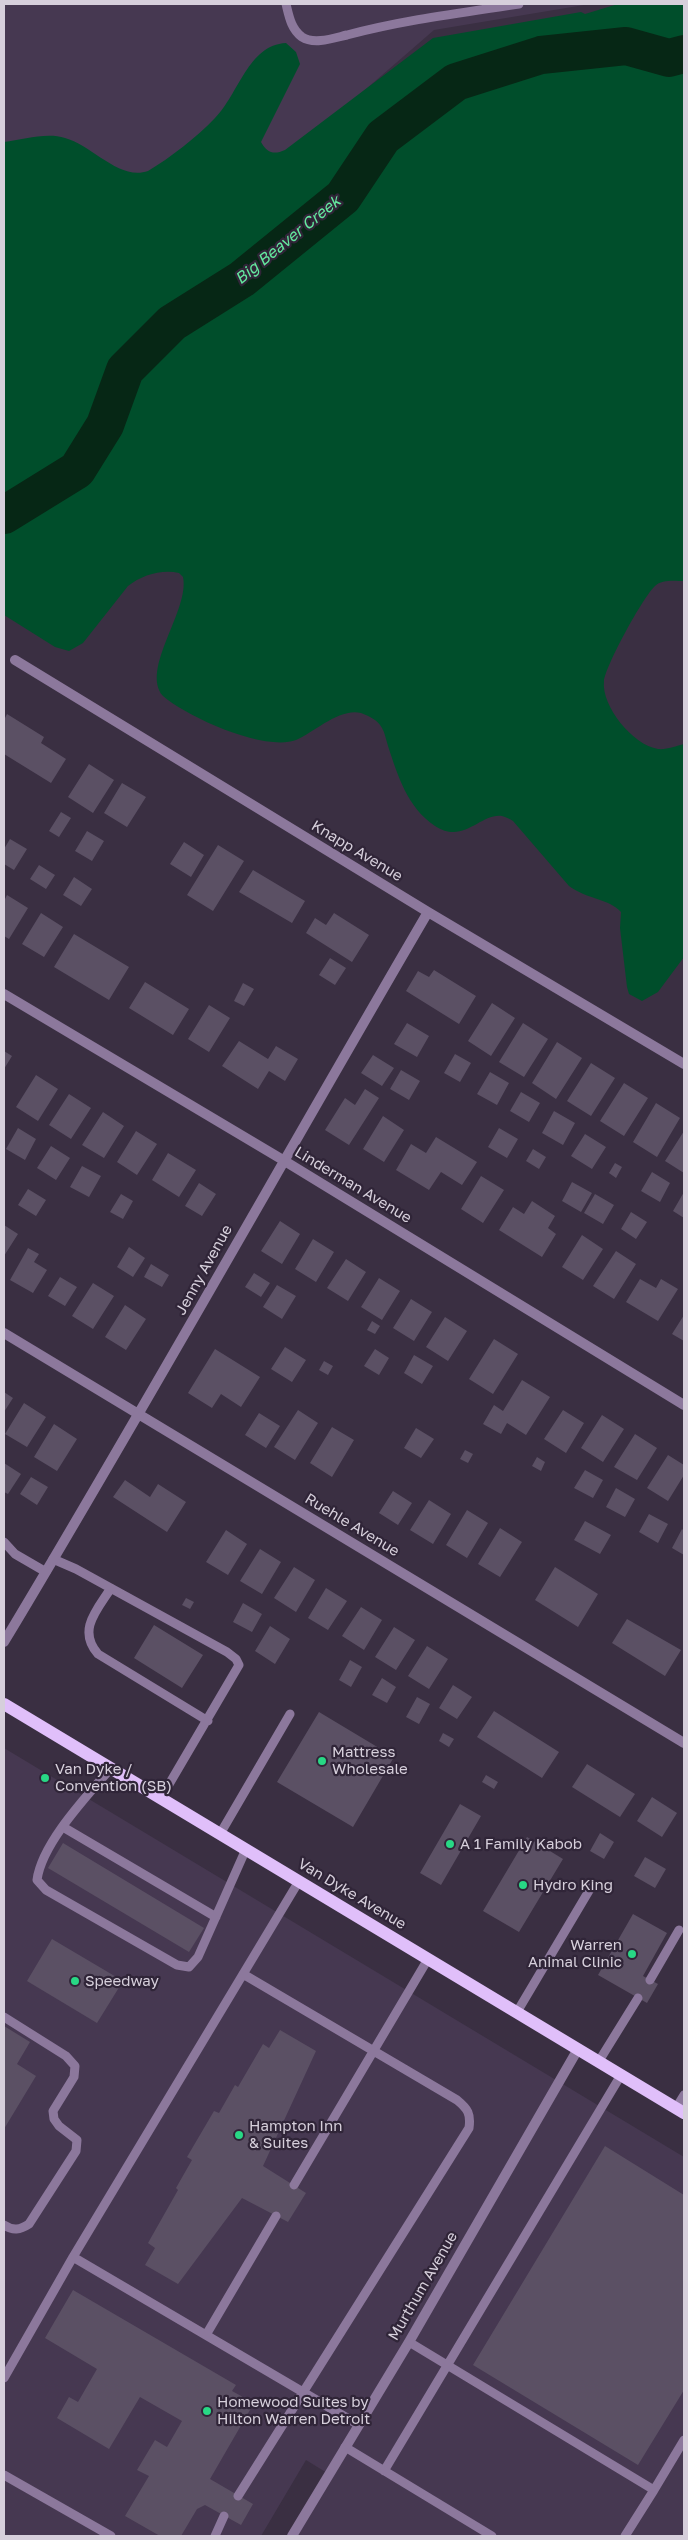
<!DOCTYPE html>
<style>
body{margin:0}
#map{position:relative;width:688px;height:2540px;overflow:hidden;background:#3a2f42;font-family:"Golos Text",sans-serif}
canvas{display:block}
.frame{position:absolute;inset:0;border:5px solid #d6cfdb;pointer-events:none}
</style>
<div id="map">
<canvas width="688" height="2540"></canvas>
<div class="frame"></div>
</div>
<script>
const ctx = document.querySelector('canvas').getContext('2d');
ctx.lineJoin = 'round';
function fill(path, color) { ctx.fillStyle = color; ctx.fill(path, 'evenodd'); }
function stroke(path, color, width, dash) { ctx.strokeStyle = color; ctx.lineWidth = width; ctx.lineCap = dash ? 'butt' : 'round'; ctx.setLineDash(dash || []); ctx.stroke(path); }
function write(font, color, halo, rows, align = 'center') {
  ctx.font = font + ' "Golos Text",sans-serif'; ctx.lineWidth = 4.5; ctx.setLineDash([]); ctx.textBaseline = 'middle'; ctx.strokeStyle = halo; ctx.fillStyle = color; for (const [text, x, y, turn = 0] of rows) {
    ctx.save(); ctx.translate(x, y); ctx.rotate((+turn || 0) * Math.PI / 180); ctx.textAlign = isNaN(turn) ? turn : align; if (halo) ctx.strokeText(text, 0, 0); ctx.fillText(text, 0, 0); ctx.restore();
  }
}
fill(new Path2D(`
 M4 4H590L434 30 4 403Z
 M4 1748 684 2157V2536H297L332 2476 306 2460 261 2536H4Z`), '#463851');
fill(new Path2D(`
 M618 4H684V581C675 581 662 579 655 586 643 597 606 665 604 681 601 706 633 745 658 749 666 750 676 746 684 744V957L658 992 642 1001 629 994 627 987 620 928 621 912C610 899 586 899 569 886L513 821C510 819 506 817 502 816 480 813 464 845 435 826 407 807 398 776 388 746 386 740 385 733 382 728 378 720 369 716 361 713 339 708 315 732 296 740 265 752 187 717 163 696 140 669 190 610 183 577L179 573C162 569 142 575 128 586L83 643 69 651 55 647 4 615V142C23 140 46 132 65 138 92 145 119 181 148 171 171 157 196 138 215 118 239 94 248 45 286 43L296 52 300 64 261 142C267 153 274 155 285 150L433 38 581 12 585 14Z`), '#004e2b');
stroke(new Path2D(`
 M4 515 77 470 105 425 125 370 172 323 242 279 343 197 383 137 456 82 541 55 626 46 669 58 684 54`), '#062715', 38);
fill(new Path2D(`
 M7 714 44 737 41 743 66 759 51 783 4 754V720Z
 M89 764 114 780 93 813 68 797Z
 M122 783 146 797 127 827 104 813Z
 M61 812 71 818 59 837 49 831Z
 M87 831 104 841 92 861 75 851Z
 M10 839 27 849 14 870 4 864V849Z
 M184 842 204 855 191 877 170 864Z
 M218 845 244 861 213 911 187 895Z
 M39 865 55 875 46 889 30 879Z
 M253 870 305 901 292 923 239 892Z
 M74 877 92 889 81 906 63 895Z
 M7 895 28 908 9 939 4 936V901Z
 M41 913 63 927 44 957 22 944Z
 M334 913 369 935 352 962 306 933 315 918 326 925Z
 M74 934 129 967 109 1000 54 967Z
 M330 958 346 968 335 985 319 975Z
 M434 970 476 996 459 1024 406 991 418 971 429 977Z
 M145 982 189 1009 173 1035 129 1008Z
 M243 983 254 989 244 1006 234 1001Z
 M492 1003 515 1018 491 1056 468 1041Z
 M209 1005 230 1018 209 1052 188 1039Z
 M407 1023 429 1036 417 1057 394 1044Z
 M523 1023 548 1039 524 1077 499 1062Z
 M239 1041 268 1059 276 1046 298 1059 285 1081 269 1071 258 1089 222 1066Z
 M557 1042 582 1058 556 1099 532 1083Z
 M4 1051 12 1056 4 1069Z
 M455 1054 471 1063 460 1082 444 1073Z
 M373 1055 394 1068 382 1086 361 1073Z
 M591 1063 615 1078 591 1116 567 1101Z
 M401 1070 420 1081 409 1100 390 1089Z
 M490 1072 509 1083 497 1105 477 1094Z
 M36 1075 58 1089 38 1121 16 1107Z
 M624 1083 648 1098 624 1136 600 1121Z
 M365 1089 379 1098 349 1145 325 1130 345 1098 355 1105Z
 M521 1092 540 1103 529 1122 510 1111Z
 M69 1094 91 1108 71 1139 49 1125Z
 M656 1103 680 1118 657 1157 633 1142Z
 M554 1111 575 1123 563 1145 542 1133Z
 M103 1112 124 1126 104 1158 82 1145Z
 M383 1116 404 1130 384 1162 363 1149Z
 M18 1128 36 1139 25 1160 6 1149Z
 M499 1128 518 1139 507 1158 488 1147Z
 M136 1131 157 1144 137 1175 117 1162Z
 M684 1131V1173L665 1161Z
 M585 1134 606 1147 592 1169 571 1156Z
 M436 1137 477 1162 462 1185 441 1172 429 1190 396 1170 411 1144 426 1153Z
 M51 1146 70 1158 56 1180 37 1168Z
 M533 1149 546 1157 539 1169 526 1161Z
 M168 1153 196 1170 179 1197 152 1180Z
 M615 1163 622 1167 616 1178 609 1173Z
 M82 1166 101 1176 89 1197 70 1187Z
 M652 1172 670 1183 660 1202 641 1191Z
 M481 1176 504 1190 483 1223 461 1209Z
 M572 1182 592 1193 581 1212 562 1201Z
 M199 1183 216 1194 202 1216 185 1206Z
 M28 1189 46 1200 36 1216 18 1205Z
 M684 1192V1218L673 1211Z
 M121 1194 133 1201 123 1219 110 1212Z
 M595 1194 614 1205 603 1224 584 1213Z
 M532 1201 555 1216 548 1228 556 1234 542 1257 499 1230 513 1207 524 1214Z
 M631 1212 647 1222 636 1239 621 1229Z
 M280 1221 300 1234 282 1264 261 1251Z
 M4 1225 18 1234 4 1256Z
 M582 1235 603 1249 583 1280 562 1267Z
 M313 1239 334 1252 316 1282 295 1269Z
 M129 1247 145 1258 133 1277 117 1267Z
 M28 1248 39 1254 34 1262 47 1270 33 1293 10 1280Z
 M616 1251 636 1264 614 1299 593 1286Z
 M346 1259 366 1272 348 1301 327 1288Z
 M151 1264 169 1275 162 1287 144 1277Z
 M254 1273 270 1283 261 1297 245 1287Z
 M60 1277 77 1287 65 1306 48 1296Z
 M379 1278 400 1291 382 1320 361 1307Z
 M640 1279 656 1288 661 1279 678 1289 658 1321 626 1302Z
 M93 1283 114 1296 93 1329 72 1316Z
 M277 1285 296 1296 282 1319 263 1307Z
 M411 1299 432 1312 414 1341 393 1328Z
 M125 1305 146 1319 126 1350 105 1337Z
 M684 1315V1341L672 1334Z
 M445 1317 467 1331 448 1361 426 1347Z
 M372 1321 380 1326 375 1334 367 1330Z
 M494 1339 518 1354 493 1394 469 1379Z
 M285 1347 306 1360 292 1382 271 1369Z
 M215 1349 260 1377 241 1407 221 1394 212 1408 188 1393Z
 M375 1349 389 1358 379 1375 364 1366Z
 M414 1355 433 1366 422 1384 404 1373Z
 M324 1361 333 1366 328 1375 319 1370Z
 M522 1380 550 1397 526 1435 507 1423 501 1434 483 1424 494 1405 503 1411Z
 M4 1392 13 1398 4 1412Z
 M24 1403 46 1417 27 1447 5 1434Z
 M298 1410 318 1423 295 1460 274 1447Z
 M563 1410 584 1423 566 1453 544 1439Z
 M259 1413 280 1426 266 1448 245 1435Z
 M602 1415 624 1429 603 1462 581 1448Z
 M54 1424 77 1439 57 1471 34 1457Z
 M332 1427 354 1440 332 1477 310 1463Z
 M416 1428 434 1439 421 1458 404 1448Z
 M635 1434 657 1448 637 1480 614 1467Z
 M465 1450 473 1454 468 1463 460 1459Z
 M668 1455 684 1465V1475L668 1501 647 1488Z
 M537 1457 545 1462 541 1471 532 1466Z
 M4 1463 21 1474 8 1494 4 1492Z
 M585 1470 603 1480 593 1498 574 1488Z
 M31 1477 48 1487 37 1505 20 1494Z
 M125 1480 150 1497 158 1484 186 1502 167 1532 113 1497Z
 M616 1488 635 1499 625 1517 606 1507Z
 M393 1491 412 1503 398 1525 379 1513Z
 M429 1500 451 1514 433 1544 410 1530Z
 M467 1510 488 1523 467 1558 446 1545Z
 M649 1514 668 1524 658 1543 639 1532Z
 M585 1521 611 1535 600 1554 574 1540Z
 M500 1528 522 1542 500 1577 478 1564Z
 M682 1529 684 1531V1555L672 1548Z
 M226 1530 247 1544 228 1575 206 1562Z
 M260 1549 281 1562 262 1594 240 1581Z
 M294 1567 315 1580 296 1612 274 1598Z
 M555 1567 598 1594 578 1627 535 1600Z
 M326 1588 347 1601 328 1630 308 1618Z
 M186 1598 194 1602 190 1609 182 1605Z
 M243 1603 262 1614 252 1632 233 1622Z
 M361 1607 382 1620 364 1650 342 1636Z
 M627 1619 681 1650 665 1676 612 1643Z
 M154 1625 203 1655 182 1688 134 1658Z
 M270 1626 290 1639 275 1664 255 1651Z
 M394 1627 415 1640 396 1670 375 1657Z
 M427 1646 448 1659 429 1689 408 1676Z
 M350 1660 362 1667 351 1687 339 1680Z
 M382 1678 396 1687 387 1703 372 1695Z
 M453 1685 472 1697 457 1719 439 1708Z
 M417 1697 430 1704 419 1724 406 1717Z
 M494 1711 559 1752 542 1778 477 1737Z
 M319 1712 394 1757 353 1827 277 1782Z
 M443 1733 454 1739 449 1747 439 1741Z
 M587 1764 635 1794 620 1817 572 1787Z
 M486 1775 498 1782 494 1789 482 1782Z
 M652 1797 677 1813 662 1837 637 1821Z
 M460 1804 481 1816 441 1885 420 1873Z
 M600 1833 614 1842 604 1859 590 1851Z
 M527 1837 563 1859 519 1932 483 1911Z
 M63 1843 204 1928 189 1952 48 1868Z
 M645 1857 666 1869 655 1888 634 1876Z
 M633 1914 667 1933 643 1976 658 1984 647 2003 598 1975Z
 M52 1939 123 1981 97 2023 27 1981Z
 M4 2026 30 2042 17 2064 36 2076 4 2129Z
 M280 2030 316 2051 263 2166 306 2193 288 2222 242 2198 178 2284 145 2265 155 2248 148 2243 178 2190 176 2188 192 2160 187 2157 214 2111 219 2113 235 2085 238 2087 263 2044 269 2048Z
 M605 2146 684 2195V2390L638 2465 473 2365Z
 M73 2290 236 2385 232 2391 254 2403 210 2479 253 2504 241 2525 205 2505 197 2509 181 2536H160L125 2516 149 2476 137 2470 155 2440 167 2447 182 2421 140 2397 109 2449 57 2418 69 2397 78 2402 97 2369 45 2338Z`), '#5b5064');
stroke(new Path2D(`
 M286 4C289 16 291 29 302 37 314 45 334 38 347 35 404 20 460 13 519 4
 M4 1542 15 1554 46 1572
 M53 1559 76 1569 227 1652 236 1659 239 1665 161 1798
 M111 1588C97 1610 77 1630 98 1654L208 1721
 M111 1768C87 1796 42 1843 37 1880L46 1890 177 1965 189 1967 198 1957 246 1849
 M63 1827 216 1917
 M220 1834 290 1714
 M299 1881 73 2257 359 2425
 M650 1980 679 1930
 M517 2012 593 1884
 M4 2017 66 2056 75 2066 74 2077 53 2111 54 2119 59 2126 77 2140 76 2151 29 2224C20 2230 13 2231 4 2225
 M599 2061 638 1998
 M676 2108 684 2095
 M294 2185 428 1959
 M206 2335 276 2216
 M409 2342 654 2490 625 2536
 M4 2378 73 2257
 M345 2447 492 2536
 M384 2471 621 2075
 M4 2475 111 2536
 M654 2490 684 2440
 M238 2496 469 2128C471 2114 468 2109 457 2100L243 1974
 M215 2536 224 2516`), '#8c789c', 9);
stroke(new Path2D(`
 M15 660 428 912 684 1064
 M4 994 283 1160 684 1405
 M4 1333 684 1743
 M4 1642C149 1401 286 1155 428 912
 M292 2536 409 2342 578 2049`), '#8c789c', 10);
stroke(new Path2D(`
 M4 1704 684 2113`), '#e0bffa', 12);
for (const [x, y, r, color] of [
 [322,1761,5,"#28d885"],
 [45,1778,5,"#28d885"],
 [450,1844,5,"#28d885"],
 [523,1885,5,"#28d885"],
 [632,1954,5,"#28d885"],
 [75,1981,5,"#28d885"],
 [239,2135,5,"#28d885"],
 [207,2411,5,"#28d885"]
]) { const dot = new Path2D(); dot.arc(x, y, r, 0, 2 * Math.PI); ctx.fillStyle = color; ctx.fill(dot); stroke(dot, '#302538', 2); }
write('15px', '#d6cfdb', '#302538', [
 ["Knapp Avenue",357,851,31],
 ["Linderman Avenue",353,1185,31],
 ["Jenny Avenue",204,1270,-61],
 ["Ruehle Avenue",352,1525,31],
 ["Van Dyke Avenue",352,1894,31],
 ["Murthum Avenue",423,2286,-60]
]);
write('15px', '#d6cfdb', '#302538', [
 ["Mattress",332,1752],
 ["Wholesale",332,1769],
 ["Van Dyke /",55,1769],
 ["Convention (SB)",55,1786],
 ["A 1 Family Kabob",460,1844],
 ["Hydro King",533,1885],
 ["Warren",622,1945,"right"],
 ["Animal Clinic",622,1962,"right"],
 ["Speedway",85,1981],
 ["Hampton Inn",249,2126],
 ["& Suites",249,2143],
 ["Homewood Suites by",217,2402],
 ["Hilton Warren Detroit",217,2419]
], 'left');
write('italic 16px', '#64e99f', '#302538', [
 ["Big Beaver Creek",288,240,-39]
]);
</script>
